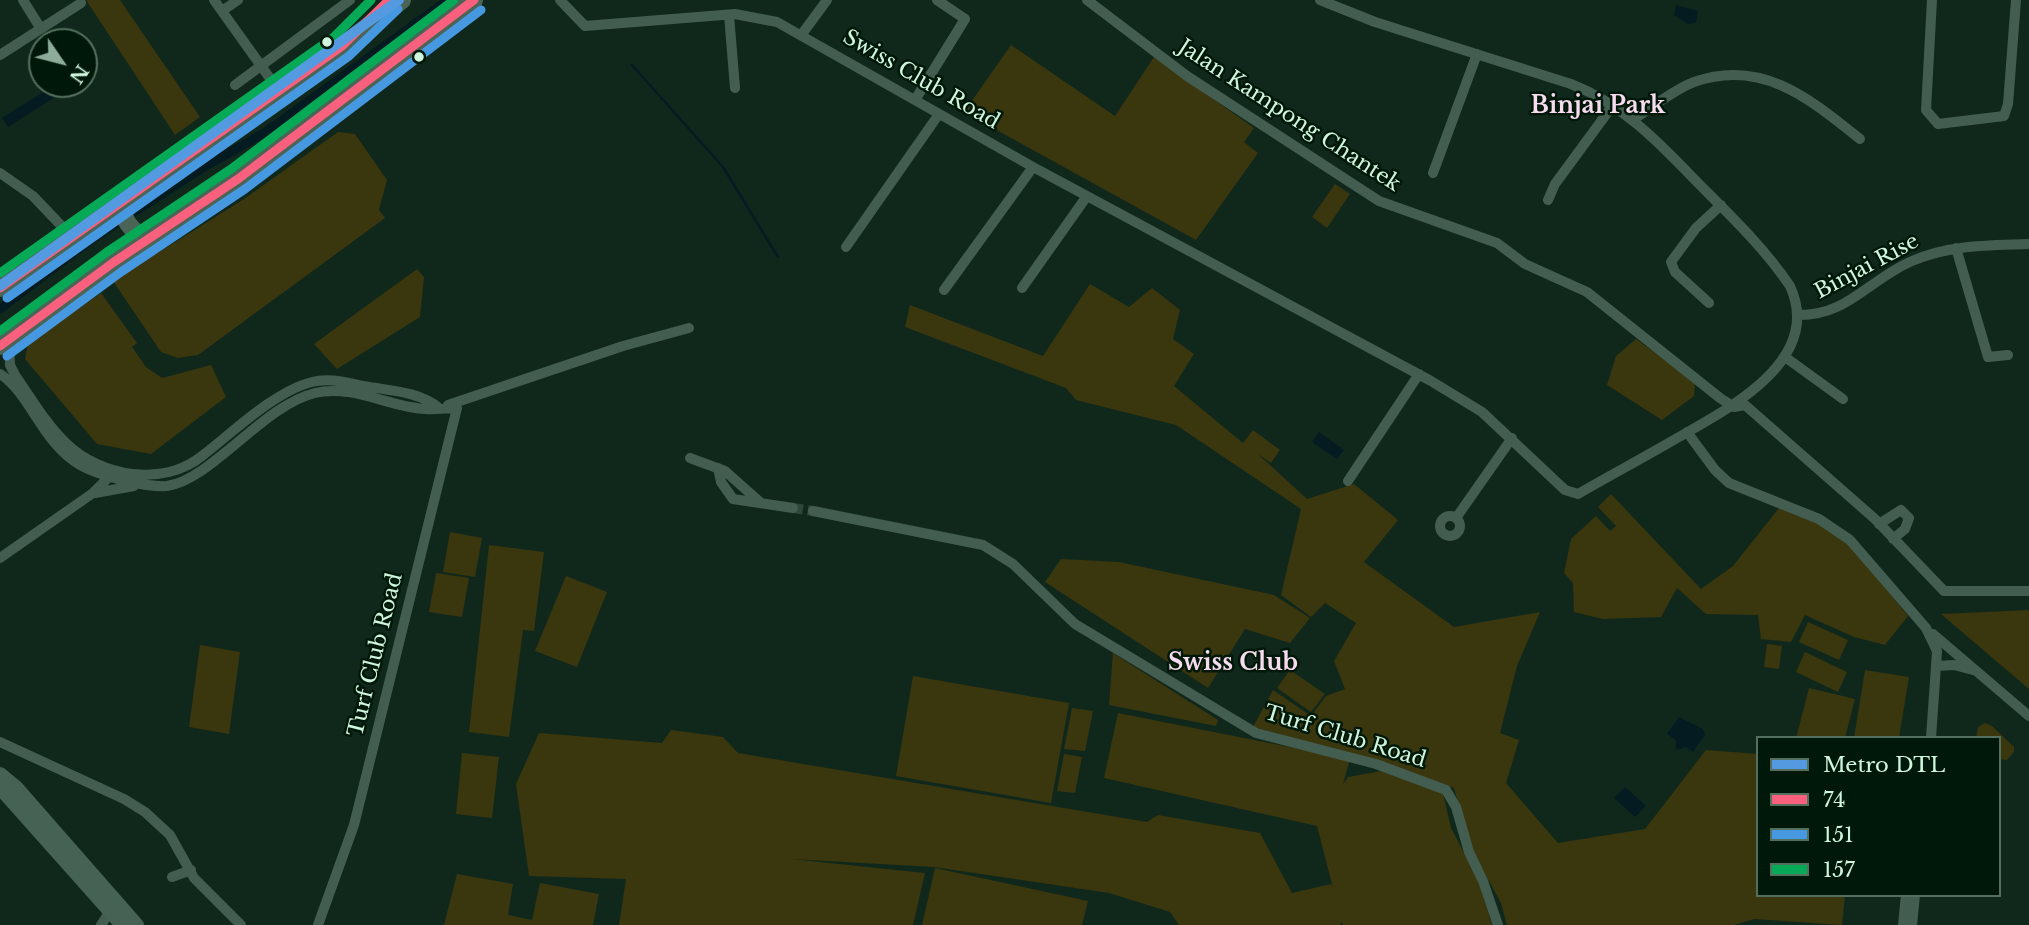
<!DOCTYPE html>
<style>
body{margin:0}
#map{position:relative;width:2029px;height:925px;overflow:hidden;background:#10281c;font-family:"Libre Baskerville",serif}
canvas{display:block}
.legend{position:absolute;left:1756px;top:736px;width:245px;height:161px;box-sizing:border-box;background:#001809;border:2px solid #53705e;margin:0;padding:9px 12px;list-style:none;font-size:21px;color:#d0f5de}
.legend li{display:flex;align-items:center;gap:14px;height:35px}
.legend b{width:35px;border:2px solid #53705e}
.north{position:absolute;left:28px;top:28px;width:70px;height:70px;box-sizing:border-box;background:#001809;border:2px solid #53705e;border-radius:50%;rotate:125deg;font-size:19px;font-weight:700;line-height:28px;text-align:center;color:#d0f5de}
.north::after{content:'';display:block;margin:auto;width:24px;height:32px;background:#8dad9a;clip-path:polygon(50% 0,100% 100%,50% 72%,0 100%)}
</style>
<div id="map">
<canvas width="2029" height="925"></canvas>
<ul class="legend">
<li><b style="height:9px;background:#549ae0"></b>Metro DTL</li>
<li><b style="height:9px;background:#f8607d"></b>74</li>
<li><b style="height:9px;background:#4699e1"></b>151</li>
<li><b style="height:9px;background:#06aa56"></b>157</li>
</ul>
<div class="north">N</div>
</div>
<script>
const ctx = document.querySelector('canvas').getContext('2d');
ctx.lineJoin = 'round';
function fill(path, color) { ctx.fillStyle = color; ctx.fill(path, 'evenodd'); }
function stroke(path, color, width, dash) { ctx.strokeStyle = color; ctx.lineWidth = width; ctx.lineCap = dash ? 'butt' : 'round'; ctx.setLineDash(dash || []); ctx.stroke(path); }
function write(font, color, halo, rows, align = 'center') {
  ctx.font = font + ' "Libre Baskerville",serif'; ctx.lineWidth = 5; ctx.setLineDash([]); ctx.textBaseline = 'middle'; ctx.strokeStyle = halo; ctx.fillStyle = color; for (const [text, x, y, turn = 0] of rows) {
    ctx.save(); ctx.translate(x, y); ctx.rotate((+turn || 0) * Math.PI / 180); ctx.textAlign = isNaN(turn) ? turn : align; if (halo) ctx.strokeText(text, 0, 0); ctx.fillText(text, 0, 0); ctx.restore();
  }
}
fill(new Path2D(`
 M86 0H120L200 117 175 135Z
 M1011 45 1115 116 1154 57 1254 128 1244 142 1258 153 1196 240 964 112Z
 M338 132 355 134 387 180 379 210 385 218 198 355 178 358 161 352 113 281 244 199Z
 M1335 184 1350 194 1327 228 1312 217Z
 M417 269 424 277 420 317 337 369 314 344Z
 M1090 284 1129 307 1152 288 1180 310 1173 339 1194 354 1174 386 1243 443 1253 430 1280 450 1271 463 1258 454 1307 499 1354 484 1398 520 1364 562 1454 627 1540 612 1517 666 1500 733 1519 740 1506 783 1558 843 1645 829 1706 750 1758 754V895H1845L1842 925 1754 919 1734 925H1507L1501 903 1470 846 1454 788 1392 766 1253 727 1273 690 1311 716 1326 696 1345 689 1334 661 1356 623 1325 603 1311 617 1281 595 1301 509 1176 425 1076 400 1066 388 905 327 910 305 1043 356Z
 M101 293 137 343 132 347 146 367 162 378 211 365 226 397 151 454 97 444 25 359 28 344Z
 M1636 339 1695 382 1694 396 1662 420 1607 385 1616 356Z
 M1611 494 1701 589 1733 566 1779 508 1823 525 1853 548 1908 616 1885 645 1854 637 1805 615 1791 642 1761 639 1758 615 1706 614 1677 588 1661 617 1603 619 1574 612 1573 583 1564 573 1571 539 1596 516 1610 531 1616 526 1598 507Z
 M450 532 482 538 475 577 443 572Z
 M489 545 544 552 534 631 523 630 509 737 469 732Z
 M1061 559 1119 562 1274 595 1310 618 1290 643 1245 629 1208 688 1045 582Z
 M436 573 469 578 462 617 429 612Z
 M566 576 607 592 577 667 535 651Z
 M2029 610V689L1941 614Z
 M1808 622 1848 640 1839 660 1799 642Z
 M1767 644 1782 646 1779 669 1764 667Z
 M200 645 240 652 229 734 189 727Z
 M1805 652 1847 672 1838 692 1796 672Z
 M1113 653 1218 720 1216 726 1109 705Z
 M1290 670 1325 694 1311 712 1277 688Z
 M1865 670 1909 677 1899 738H1854Z
 M913 676 1069 703 1051 803 896 776Z
 M1809 688 1855 699 1845 738H1796Z
 M1072 708 1093 711 1085 751 1064 749Z
 M1118 713 1350 759 1343 784 1348 777 1381 771 1443 793 1451 828 1478 879 1492 925H1343L1342 921 1340 925H1179L1170 912 1109 893 934 867 791 859 925 873 913 925H619L626 879 529 876 516 784 539 733 662 743 671 730 723 737 738 753 1147 822 1158 815 1260 833 1292 893 1331 884 1333 888 1317 826 1104 778Z
 M1985 723 1992 726 2014 747V752L2007 760 1999 759V738H1976L1978 727Z
 M462 753 499 757 492 818 456 814Z
 M1064 754 1082 757 1075 793 1057 791Z
 M935 868 1088 901 1082 925H922Z
 M457 874 513 884 508 915 532 920 540 883 599 894 593 925H444Z`), '#3a360e');
fill(new Path2D(`
 M1676 5 1698 11 1696 23 1688 24 1674 15Z
 M54 85 60 94 8 127 2 118Z
 M1319 432 1344 450 1337 459 1312 442Z
 M1679 717 1703 729 1705 735 1693 752 1686 747 1676 750V740L1667 734Z
 M1625 787 1646 806 1635 817 1614 798Z`), '#041c21');
stroke(new Path2D(`
 M632 65 723 167 778 257`), '#041c21', 2.5);
stroke(new Path2D(`
 M0 309 91 240 204 167 266 132 448 0`), '#041c21', 9);
stroke(new Path2D(`
 M793 508 813 511`), '#2d4739', 10, [10, 5]);
stroke(new Path2D(`
 M23 0 41 29
 M214 0 279 91
 M560 0 585 26 735 14 777 22 1033 167 1431 381 1482 412 1565 490 1578 494C1609 476 1641 459 1672 441 1724 411 1825 362 1790 286 1765 249 1733 218 1701 186 1662 146 1625 105 1571 84L1375 22 1320 0
 M1087 0 1187 76 1379 201 1497 243 1525 264 1587 292 1720 398 1734 407 1745 405 1875 519 1944 591H2029
 M1932 0 1926 110 1938 124 2004 116 2008 104 2016 0
 M222 11 238 0
 M729 15 735 88
 M802 34 827 0
 M0 55 81 3
 M235 85 350 0
 M915 100 965 19 937 0
 M1634 119C1653 107 1673 90 1694 82 1762 58 1810 99 1860 139
 M0 173 33 196 72 237
 M1433 173 1477 54
 M1548 200 1555 184 1613 105
 M846 247 939 114
 M1956 248 1988 357 2008 355
 M1022 288 1087 196
 M944 290 1033 167
 M1709 303 1675 272 1671 262 1696 228 1721 205
 M1797 315C1848 316 1868 280 1912 261 1949 245 1989 245 2029 244
 M9 340 10 365 15 375C31 398 46 424 66 443 101 477 163 487 202 456 232 433 275 391 312 382 331 377 350 384 369 387 393 391 420 392 439 408
 M1785 357 1843 399
 M0 374C30 393 42 443 80 465 94 473 110 477 125 481 139 484 153 487 167 486 211 480 264 405 315 393 352 384 389 407 425 409 435 410 447 408 457 408L354 825 318 925
 M448 405 623 346 689 328
 M1687 432 1715 470 1729 483 1819 519 1850 540 1926 628 1937 651 1931 738
 M690 458 725 471 761 503
 M718 468 721 482 733 499 793 508
 M1348 481 1419 374
 M95 493 134 486
 M813 511 983 545 1013 564 1075 624 1256 733 1376 764 1446 790 1456 807 1469 852 1483 881 1498 925
 M1440 526a10 10 0 1 1 20 0a10 10 0 1 1-20 0Z
 M1456 518 1512 438
 M1879 524 1901 510 1909 518 1905 529 1893 539
 M0 558 93 493 112 474
 M1933 634 2029 716
 M1937 666 1954 665 1973 670
 M0 742 124 799 145 812 170 835 194 878 241 925
 M172 877 191 870
 M101 925 113 907
 M1903 925 1906 895
 M1912 925 1915 895`), '#435e51', 10);
stroke(new Path2D(`
 M0 774 17 788 137 925
 M0 788 122 925`), '#466254', 14);
stroke(new Path2D(`
 M126 200 122 205C123 219 131 231 144 237L155 230
 M0 288 342 46 402 0
 M0 346 114 262 238 179 474 0`), '#4a6457', 18);
stroke(new Path2D(`
 M0 288 342 46 389 0
 M0 346 114 262 238 179 474 0`), '#f8607d', 9);
stroke(new Path2D(`
 M7 298 349 56 398 9
 M7 356 121 272 245 189 481 10`), '#4699e1', 9);
stroke(new Path2D(`
 M0 273 334 37 371 0
 M0 331 107 252 231 169 454 0`), '#06aa56', 9);
stroke(new Path2D(`
 M0 286 399 0`), '#549ae0', 10);
for (const [x, y, r, color] of [
 [327,42,6,"#d0f5de"],
 [419,57,6,"#d0f5de"]
]) { const dot = new Path2D(); dot.arc(x, y, r, 0, 2 * Math.PI); ctx.fillStyle = color; ctx.fill(dot); stroke(dot, '#001809', 2.5); }
write('21px', '#d0f5de', '#001809', [
 ["Swiss Club Road",921,80,30],
 ["Jalan Kampong Chantek",1289,116,33],
 ["Binjai Rise",1867,267,-28],
 ["Turf Club Road",376,655,-76],
 ["Turf Club Road",1345,737,17]
]);
write('bold 23px', '#f7dbee', '#001809', [
 ["Binjai Park",1598,107],
 ["Swiss Club",1233,664]
]);
</script>
